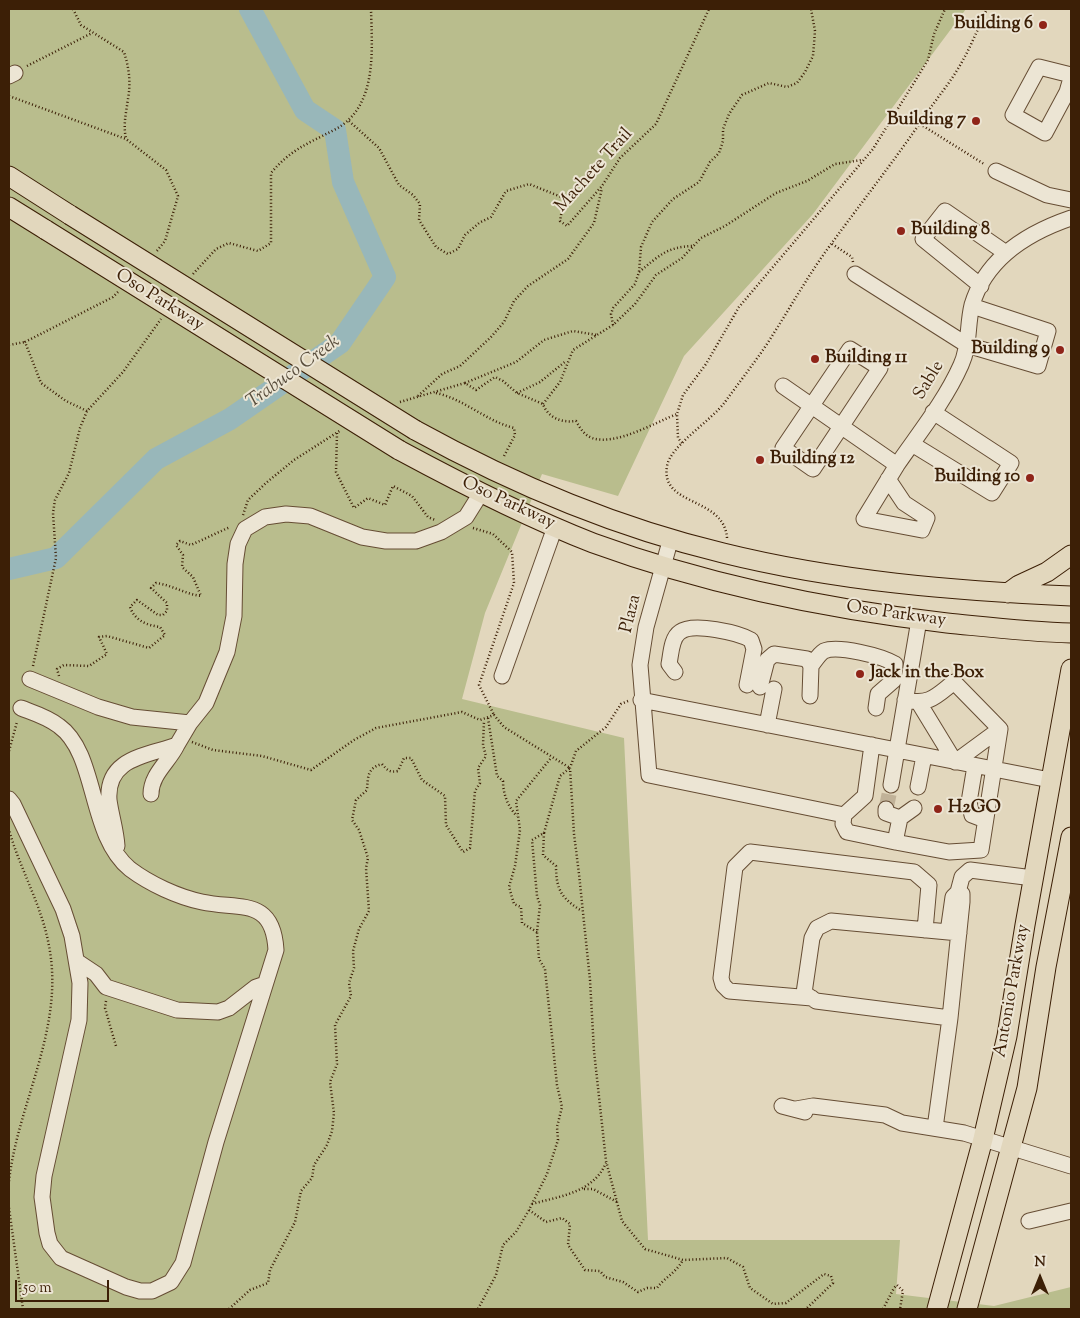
<!DOCTYPE html>
<style>
body{margin:0}
#map{position:relative;width:1080px;height:1318px;overflow:hidden;background:#e2d7bd;font-family:"Sorts Mill Goudy",serif}
canvas{display:block}
.frame{position:absolute;inset:0;border:10px solid #3c1f06;pointer-events:none}
.north{position:absolute;left:1015px;top:1253px;width:50px;height:50px;-webkit-text-stroke:4px #ece5d4;paint-order:stroke;rotate:0deg;font-size:14px;font-weight:700;line-height:20px;text-align:center;color:#3c1f06}
.north::after{content:'';display:block;margin:auto;width:18px;height:22px;background:#3c1f06;clip-path:polygon(50% 0,100% 100%,50% 72%,0 100%)}
.scale{position:absolute;left:15px;top:1280px;width:94px;height:22px;box-sizing:border-box;border:2px solid #3c1f06;border-top:0;padding-left:6px;font-size:15px;line-height:18px;white-space:nowrap;color:#3c1f06;-webkit-text-stroke:4px #ece5d4;paint-order:stroke}
</style>
<div id="map">
<canvas width="1080" height="1318"></canvas>
<div class="frame"></div>
<div class="north">N</div>
<div class="scale">50 m</div>
</div>
<script>
const ctx = document.querySelector('canvas').getContext('2d');
ctx.lineJoin = 'round';
function fill(path, color) { ctx.fillStyle = color; ctx.fill(path, 'evenodd'); }
function stroke(path, color, width, dash) { ctx.strokeStyle = color; ctx.lineWidth = width; ctx.lineCap = dash ? 'butt' : 'round'; ctx.setLineDash(dash || []); ctx.stroke(path); }
function write(font, color, halo, rows, align = 'center') {
  ctx.font = font + ' "Sorts Mill Goudy",serif'; ctx.lineWidth = 4; ctx.setLineDash([]); ctx.textBaseline = 'middle'; ctx.strokeStyle = halo; ctx.fillStyle = color; for (const [text, x, y, turn = 0] of rows) {
    ctx.save(); ctx.translate(x, y); ctx.rotate((+turn || 0) * Math.PI / 180); ctx.textAlign = isNaN(turn) ? turn : align; if (halo) ctx.strokeText(text, 0, 0); ctx.fillText(text, 0, 0); ctx.restore();
  }
}
fill(new Path2D(`
 M9 9H966L813 214 684 356 618 496 542 474 485 613 462 699 624 738 648 1240H900L896 1294 994 1306 1071 1287V1309H9Z`), '#b9bd8d');
stroke(new Path2D(`
 M9 569 56 558 156 459 230 419 340 343 385 277 343 182 335 130 305 110 250 9`), '#98b7ba', 22);
stroke(new Path2D(`
 M886 809 891 785`), '#c1b298', 15, [15, 8]);
const minor = new Path2D(`
 M1071 75 1039 67 1013 115 1045 133 1067 92 1071 78
 M9 76 15 73
 M996 171 1047 195 1071 200
 M855 274 967 345 1038 366 1048 331 972 306
 M981 286 923 239 945 211 1006 253
 M850 349 880 368 813 469 783 448Z
 M783 386 897 465C919 433 945 401 961 365 970 346 967 325 972 305 986 258 1027 233 1071 218
 M912 444 992 493 1011 463 933 412
 M888 479 904 503 927 518 922 530 864 519 897 465
 M671 538 646 627 640 665 649 775 844 815 865 796 872 745
 M811 666C815 661 819 654 824 651 838 645 882 656 895 664L894 680 878 694 876 708
 M675 672 669 664C671 655 671 638 680 632 693 622 739 633 751 640L754 649 747 685
 M502 676 555 527
 M30 679 98 707 132 717 190 723 206 703 227 652 234 616 235 564 238 544 245 529 265 517 286 514 310 516 362 537 386 541H416L441 532 466 517 481 493
 M760 687 767 660 774 654 807 659 811 666 810 696
 M641 700 1050 780
 M919 703 955 762 1000 729
 M767 725 774 689
 M975 766 969 802 972 815 985 820
 M891 785 919 620
 M918 787 924 756
 M151 794C151 774 169 762 177 745
 M9 799 13 804 63 909 72 936 80 983 79 1020 44 1176 42 1197 47 1233 50 1244 61 1258 126 1287 140 1291H152L171 1282 183 1263 216 1142 276 950C273 897 240 910 202 902 178 897 150 884 130 869 88 835 98 754 59 726 48 717 34 713 21 708
 M844 815 843 824 847 832 895 842 900 818 886 813V809
 M900 818 914 808
 M895 842 949 852 981 850 1000 729 954 682C935 697 930 705 905 700
 M117 846C116 830 111 815 109 800 106 758 146 756 177 745L190 723
 M948 932 953 897 958 892 962 877 970 870 1033 878
 M78 962 96 974 106 987 177 1010 218 1012 229 1008 256 987 265 984
 M812 998 729 991 723 985 721 978 735 867 750 852 914 872 929 885 925 930
 M950 1018 816 1001 804 993 812 938 817 928 831 921 959 933
 M782 1106 805 1112
 M796 1109 813 1106 885 1115 902 1123 964 1133 1071 1166
 M935 1128 950 1018 962 902V894L958 892
 M1029 1221 1071 1211`);
const major = new Path2D(`
 M9 176 70 215
 M9 207 46 230
 M415 430C511 483 615 527 723 553 836 581 955 591 1071 596
 M399 450C462 484 526 517 593 543 708 585 826 609 947 623 988 627 1029 632 1071 633
 M1008 593 1019 585 1047 572 1071 555
 M937 1309 983 1139 1007 1036 1025 925 1071 669
 M967 1309 1027 1088 1046 967 1071 837`);
stroke(minor, '#664d34', 17);
stroke(major, '#3c1f06', 21);
stroke(new Path2D(`
 M73 9 81 25 124 52C129 68 131 82 128 99 126 114 123 124 126 139
 M27 66 92 33
 M9 96 126 139 166 170 178 196 165 241 156 252
 M349 121 379 148 399 185 413 195 420 204 419 220 436 247 448 254 458 249 465 235 479 223 491 217 506 191 529 184 564 198 560 221 567 226 602 186 620 158 656 124 709 9
 M920 124 984 164
 M832 244 852 257 853 262
 M639 272C659 256 666 247 693 246
 M193 274 216 249 229 243 258 251 271 243V173C290 150 307 144 334 130 378 108 372 50 371 9
 M613 325 611 314 613 308 635 284 639 272 641 247 652 222 673 199 699 182 710 162 719 153 723 141V129L729 114 742 95 769 83 787 87 797 83 805 72 813 56 815 31 811 9
 M9 345 25 342
 M465 383 516 362 544 340 573 331 597 335
 M436 393C464 399 486 421 514 428L515 435 503 458
 M517 393 540 382 566 361
 M418 396 442 374 460 366 491 337 504 322 514 301 528 286 568 259 594 223 602 188
 M400 402 465 383 476 390 495 377 503 381 517 393 543 404C548 418 562 423 576 421 580 428 584 435 592 438 616 446 654 423 677 414
 M543 404 560 382 573 350 613 325 635 304 656 275 682 258 701 238 725 226 776 193 807 181 835 164 862 160
 M87 411 66 401 41 383 25 342 113 297 118 292
 M337 433 336 472 354 508 368 498 385 505 393 486 412 496 428 517 435 520
 M682 443 678 438 677 414 683 395 706 364 739 307 873 149 928 60 934 34 945 9
 M243 515 248 500 266 483 294 460 341 430
 M473 528 493 534 512 552 514 583 479 685 494 715
 M727 538C724 496 660 507 667 466 670 446 711 421 725 402 738 384 752 366 765 347 786 315 804 282 826 251 861 203 898 156 931 107 942 92 954 77 963 60 972 44 979 26 987 9
 M33 666 56 558 53 513 55 500 69 473 80 428 87 411 123 372 161 319
 M59 676 57 669 64 665 89 666 107 654 99 637 107 636 149 648 165 635 160 627C147 625 135 621 130 607L137 600 158 615H163L167 611V603L151 588 156 583C172 585 185 594 201 596L193 577 182 567 183 555 176 545 180 541 191 545 230 527
 M628 701 621 704 606 727 576 751 570 768 574 834 579 874 590 980 594 1051 606 1161 622 1221 645 1249 683 1260 727 1258 743 1267 750 1288 773 1304 786 1303 824 1274 831 1276 833 1283 806 1309
 M488 718 497 776 503 781C503 794 508 807 517 816
 M192 742 213 750 262 756 311 770 354 740 376 728 462 712 480 720 494 715 504 727 570 768 560 776 544 833 532 840 537 896 540 905 537 932 539 959 545 969 557 1085 562 1107 557 1127 558 1140 547 1174 529 1210 516 1232 503 1245 496 1275 478 1309
 M9 751 17 722
 M544 833 543 855 556 866C556 890 562 899 582 911
 M537 932 522 923 521 907 514 904 509 887 515 866 520 830 516 801 551 758
 M106 1001 105 1008 116 1046
 M9 1181C18 1102 65 1028 49 946 42 906 20 869 9 830
 M584 1189H593L617 1202
 M532 1204C560 1196 593 1193 606 1163
 M9 1208 23 1309
 M529 1210 546 1222 562 1218 570 1224 568 1245 585 1270 600 1271 605 1277 623 1282 638 1292 647 1288H657C666 1276 674 1275 683 1260
 M229 1309 250 1290 268 1283 270 1270 295 1222 301 1191 312 1178 314 1165 327 1145 332 1131 334 1113 330 1082 337 1064 335 1025 351 996 349 983 354 968 353 951 359 929 369 911 366 868 368 858 359 830 352 820 356 800 367 790C368 777 367 768 382 764 387 770 390 773 398 771L404 758H411L422 780 445 796 446 825 463 852 470 848 475 791 480 783 478 768 486 756 483 745 484 721
 M883 1309 894 1288 897 1285 903 1291 900 1309`), '#3c1f06', 2.5, [1, 2.5]);
stroke(minor, '#ece5d4', 15);
stroke(major, '#e2d7bd', 19);
const majorBridge = new Path2D(`
 M70 215 415 430
 M46 230 399 450`);
stroke(majorBridge, '#3c1f06', 21, []);
stroke(majorBridge, '#e2d7bd', 19);
for (const [x, y, r, color] of [
 [1043,25,5,"#8f2418"],
 [976,121,5,"#8f2418"],
 [901,231,5,"#8f2418"],
 [1060,350,5,"#8f2418"],
 [815,359,5,"#8f2418"],
 [760,460,5,"#8f2418"],
 [1030,478,5,"#8f2418"],
 [860,674,5,"#8f2418"],
 [938,809,5,"#8f2418"]
]) { const dot = new Path2D(); dot.arc(x, y, r, 0, 2 * Math.PI); ctx.fillStyle = color; ctx.fill(dot); stroke(dot, '#ece5d4', 2); }
write('bold 18px', '#3c1f06', '#ece5d4', [
 ["Building 6",1033,25,"right"],
 ["Building 7",966,121,"right"],
 ["Building 8",911,231],
 ["Building 9",1050,350,"right"],
 ["Building 11",825,359],
 ["Building 12",770,460],
 ["Building 10",1020,478,"right"],
 ["Jack in the Box",870,674],
 ["H2GO",948,809]
], 'left');
write('18px', '#3c1f06', '#ece5d4', [
 ["Machete Trail",595,171,-48],
 ["Oso Parkway",159,301,32],
 ["Sable",930,381,-59],
 ["Oso Parkway",508,504,25],
 ["Plaza",632,614,-76],
 ["Oso Parkway",896,615,8],
 ["Antonio Parkway",1013,991,-80]
]);
write('italic 19px', '#584d3c', '#ece5d4', [
 ["Trabuco Creek",294,373,-36]
]);
</script>
